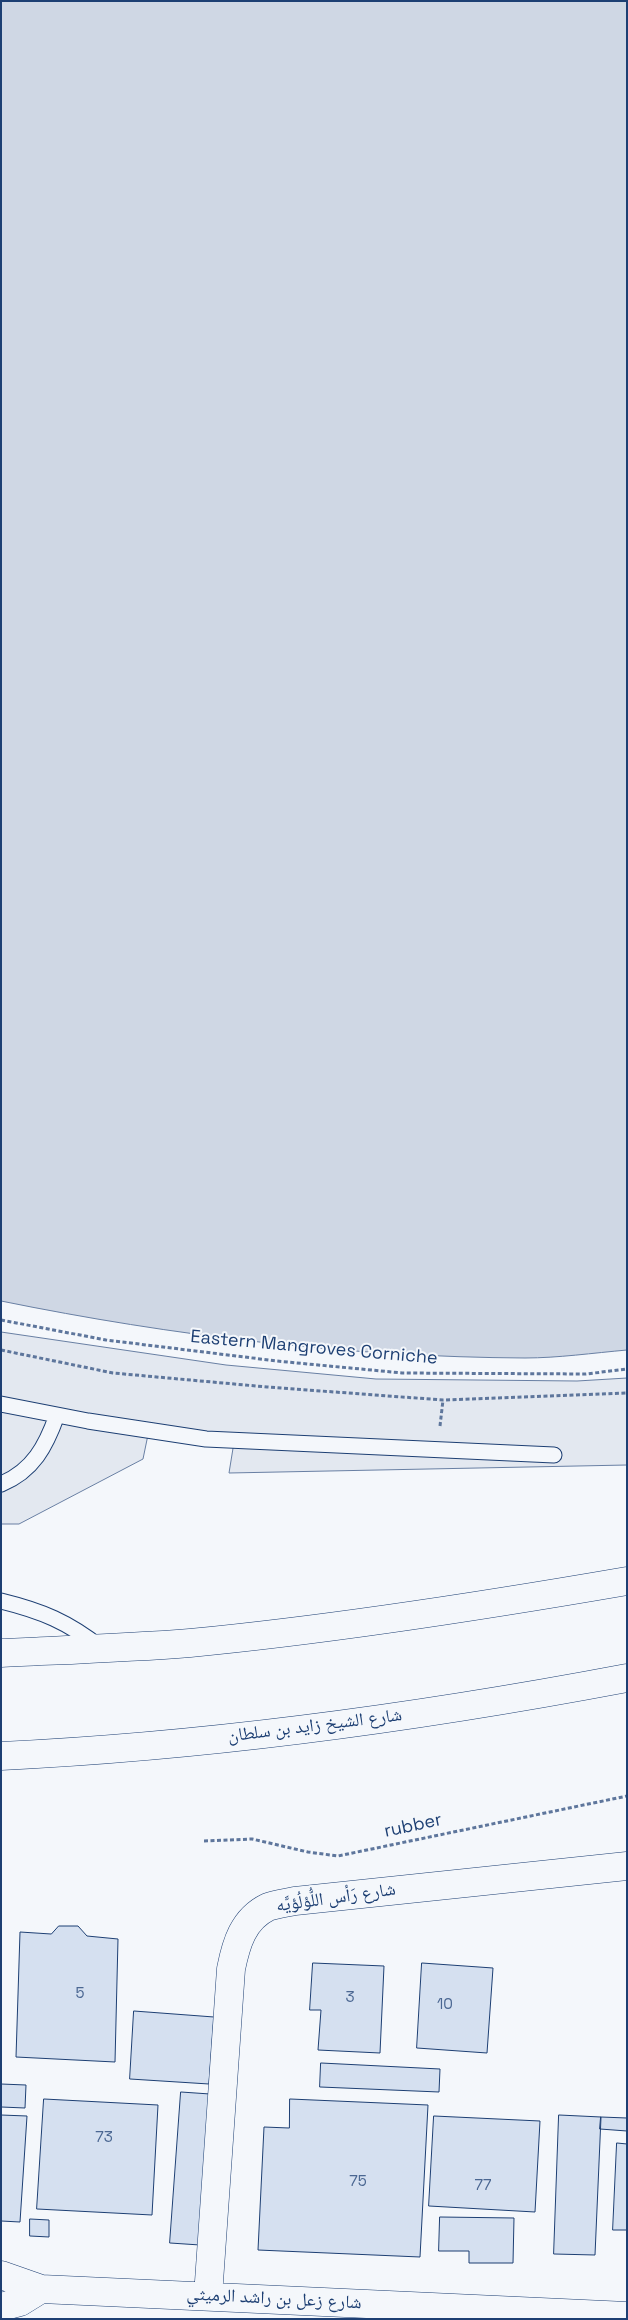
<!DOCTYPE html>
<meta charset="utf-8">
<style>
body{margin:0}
#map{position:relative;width:628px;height:2320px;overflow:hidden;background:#f4f7fb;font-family:"Space Grotesk",sans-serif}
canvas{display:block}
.frame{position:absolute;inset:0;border:2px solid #1d3f73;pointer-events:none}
</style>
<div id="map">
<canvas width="628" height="2320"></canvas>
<div class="frame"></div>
</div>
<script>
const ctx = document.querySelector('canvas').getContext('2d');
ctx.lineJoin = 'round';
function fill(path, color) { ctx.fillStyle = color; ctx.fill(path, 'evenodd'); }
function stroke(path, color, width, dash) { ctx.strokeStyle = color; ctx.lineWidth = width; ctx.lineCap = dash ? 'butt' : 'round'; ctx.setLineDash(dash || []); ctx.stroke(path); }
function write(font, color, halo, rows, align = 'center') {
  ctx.font = font + ' "Space Grotesk","Noto Naskh Arabic",sans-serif'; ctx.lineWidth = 4; ctx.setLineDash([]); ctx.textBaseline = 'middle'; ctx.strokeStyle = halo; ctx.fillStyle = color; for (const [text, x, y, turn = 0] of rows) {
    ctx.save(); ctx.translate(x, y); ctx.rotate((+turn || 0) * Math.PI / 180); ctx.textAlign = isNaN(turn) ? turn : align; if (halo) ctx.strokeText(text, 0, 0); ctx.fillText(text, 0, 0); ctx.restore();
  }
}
const parking = new Path2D(`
 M1 1332 226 1365 376 1379 577 1381 627 1378V1465L229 1473 235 1436 150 1425 143 1459 19 1524H1Z`);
fill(parking, '#e3e8f0');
stroke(parking, '#687fa3', 1);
const water = new Path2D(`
 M1 1H627V1350C593 1353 558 1358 525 1358 349 1357 173 1336 1 1301Z`);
fill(water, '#cfd7e4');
stroke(water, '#687fa3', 1);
const building = new Path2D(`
 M59 1926H78L87 1936 118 1939 115 2062 16 2057 20 1932 51 1934Z
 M313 1963 384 1966 380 2053 318 2050 321 2010H310Z
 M422 1963 493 1968 487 2053 417 2048Z
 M134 2011 214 2017 209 2084 130 2079Z
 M321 2063 440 2069 439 2092 320 2087Z
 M1 2084 26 2085 25 2108 1 2107Z
 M181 2092 210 2094 200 2245 170 2243Z
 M44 2099 158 2105 152 2215 37 2209Z
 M290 2099 428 2105 420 2257 258 2250 264 2127 289 2128Z
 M1 2115 27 2116 20 2222 1 2221Z
 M559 2115 601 2117 595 2255 554 2254Z
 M434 2116 540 2121 535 2212 429 2206Z
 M601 2117 627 2118V2131L600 2129Z
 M617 2143 627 2144V2230H613Z
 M440 2217 514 2218 513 2263H469V2251H439Z
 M30 2219 49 2220V2237L30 2236Z`);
fill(building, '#d5e0f0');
stroke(building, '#1d3f73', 1);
const service = new Path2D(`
 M1 1404 88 1421 206 1439 554 1455
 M1 1484C33 1471 46 1446 57 1415
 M1 1601C42 1611 68 1622 101 1648`);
const minor = new Path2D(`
 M1 2275 41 2289 627 2316
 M208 2296 231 1969C236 1944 243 1919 268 1907 276 1904 286 1903 295 1901L627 1866
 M1 2307 20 2302 41 2289`);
const trunk = new Path2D(`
 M1 1653C64 1650 127 1648 190 1643 336 1629 482 1606 627 1581
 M1 1756C211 1746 421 1717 627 1678`);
stroke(service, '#1d3f73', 17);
stroke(minor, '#1d3f73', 29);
stroke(trunk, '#1d3f73', 29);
stroke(new Path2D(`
 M1 1320 106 1340 277 1361 402 1373 586 1374 627 1369
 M1 1350 113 1373 267 1387 443 1400 627 1393
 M440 1426 443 1400
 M204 1841 252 1839 308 1852 338 1856 627 1796`), '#5e769c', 3, [4, 2.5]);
stroke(service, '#f4f7fb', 15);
stroke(minor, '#f4f7fb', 28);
stroke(trunk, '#f4f7fb', 28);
write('15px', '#4b6792', null, [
 ["5",80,1994],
 ["3",350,1998],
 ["10",445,2005],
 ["73",104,2138],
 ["75",358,2182],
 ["77",483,2186]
]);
write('18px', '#1d3f73', '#f4f7fb', [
 ["Eastern Mangroves Corniche",314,1348,5],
 ["شارع الشيخ زايد بن سلطان",315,1726,-7],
 ["rubber",413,1826,-12],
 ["شارع رَأس اللُّؤلُؤيَّه",336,1898,-8],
 ["شارع زعل بن راشد الرميثي",274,2299,3]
]);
</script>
